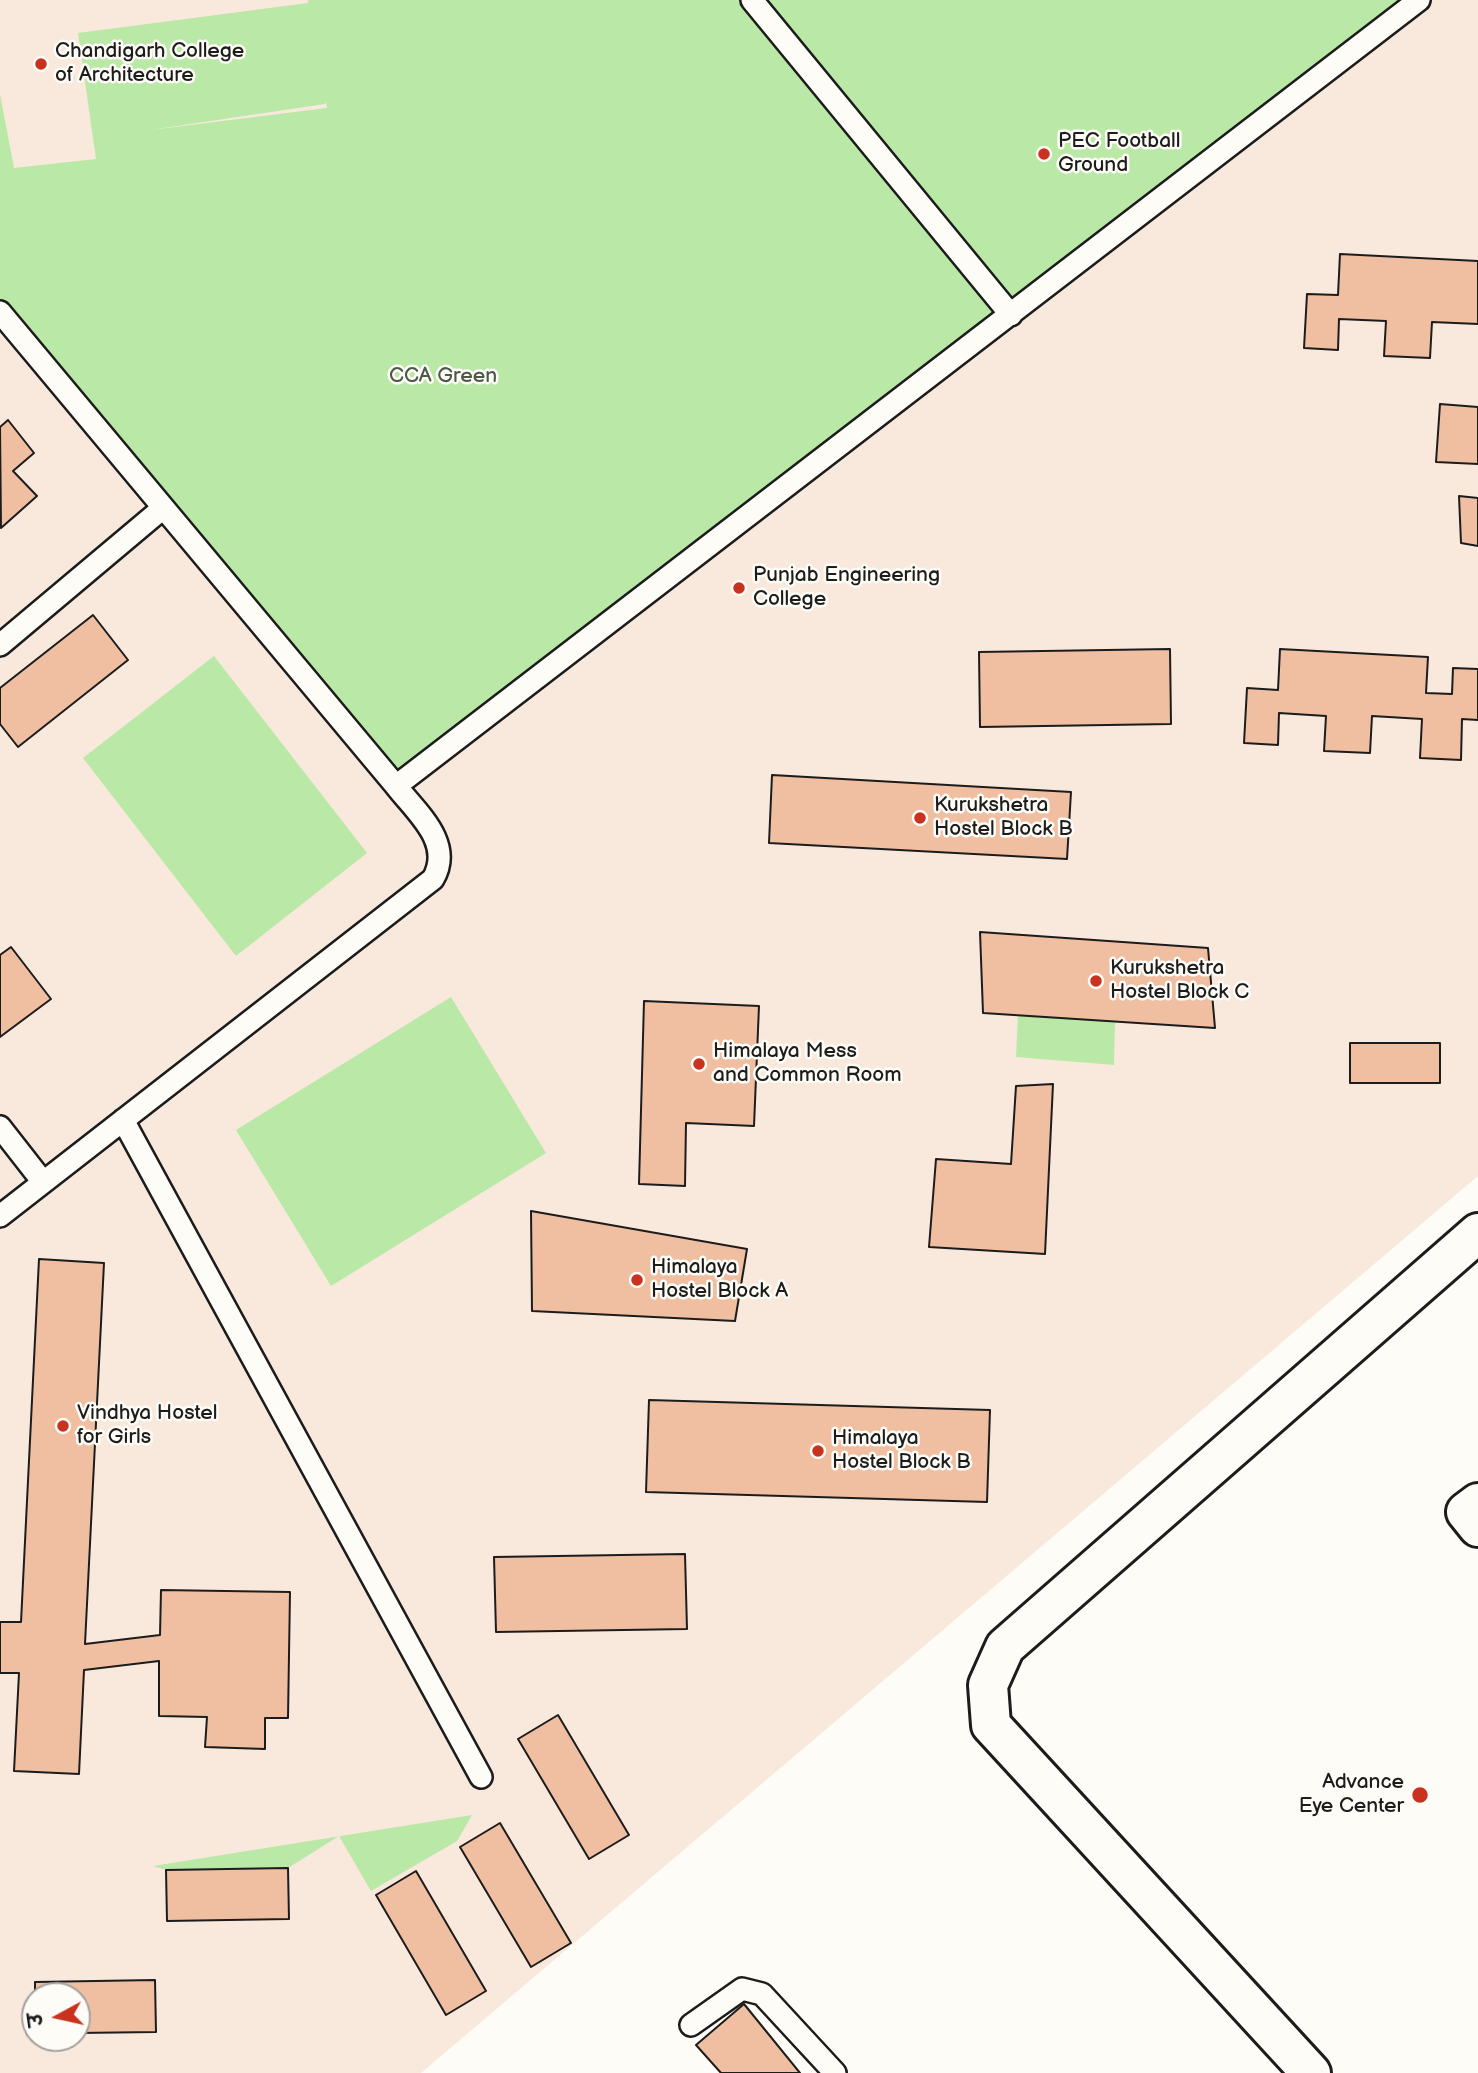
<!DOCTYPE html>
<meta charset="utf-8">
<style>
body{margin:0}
#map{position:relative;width:1478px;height:2073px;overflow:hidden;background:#fdfcf7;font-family:"Balsamiq Sans","Playpen Sans Deva",sans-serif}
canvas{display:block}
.north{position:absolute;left:21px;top:1982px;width:70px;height:70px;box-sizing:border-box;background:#fdfcf7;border:2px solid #a3a29f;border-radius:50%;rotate:262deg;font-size:19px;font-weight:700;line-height:28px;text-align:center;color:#1c1c1c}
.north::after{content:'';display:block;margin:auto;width:24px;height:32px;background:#c8321e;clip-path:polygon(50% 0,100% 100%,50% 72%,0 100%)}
</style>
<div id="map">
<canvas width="1478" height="2073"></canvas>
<div class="north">उ</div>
</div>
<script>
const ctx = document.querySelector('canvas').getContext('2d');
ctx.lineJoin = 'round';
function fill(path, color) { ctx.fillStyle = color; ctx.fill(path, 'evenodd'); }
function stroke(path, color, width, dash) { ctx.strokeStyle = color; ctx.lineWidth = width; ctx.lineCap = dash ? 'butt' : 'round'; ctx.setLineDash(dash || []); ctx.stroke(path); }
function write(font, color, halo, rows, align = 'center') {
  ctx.font = font + ' "Balsamiq Sans",sans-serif'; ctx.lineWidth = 5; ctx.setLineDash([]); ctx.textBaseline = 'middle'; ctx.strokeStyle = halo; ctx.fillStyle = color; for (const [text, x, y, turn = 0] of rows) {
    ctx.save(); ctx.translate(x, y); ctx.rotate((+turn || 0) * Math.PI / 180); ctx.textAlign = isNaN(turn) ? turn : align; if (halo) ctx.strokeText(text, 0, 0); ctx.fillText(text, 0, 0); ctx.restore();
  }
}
fill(new Path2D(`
 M0 0H1478V1176L421 2073H0ZM35 1996H77V2038H35Z`), '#f9e9dd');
fill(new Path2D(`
 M308 0H748L1006 311 398 783 0 303V94L14 168 96 159 78 33 308 3ZM326 102 327 108 150 130 325 104Z
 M757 0H1400L1010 307Z
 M214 656 367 853 236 956 83 758Z
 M451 997 546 1153 331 1286 236 1130Z
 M1018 1015 1115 1022 1114 1065 1016 1057Z
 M472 1815 457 1841 371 1891 339 1836 288 1868 166 1870 153 1866Z`), '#bae8a7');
const building = new Path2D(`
 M1340 254 1478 261V324L1432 322 1430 358 1384 356 1386 321 1339 319 1338 350 1304 348 1307 294 1338 295Z
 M1440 404 1478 407V464L1436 462Z
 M8 420 34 453 13 471 37 496 1 528 0 427Z
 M1459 496 1478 498V546L1461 543Z
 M93 615 128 660 18 747 0 724V688Z
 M1170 649 1171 724 980 727 979 652Z
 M1280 649 1428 657 1426 693 1452 694 1453 668 1478 669V720L1462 719 1461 760 1420 758 1422 719 1372 716 1370 753 1324 751 1326 716 1279 713 1278 745 1244 743 1247 688 1278 690Z
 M772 775 1071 792 1067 859 769 843Z
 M980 932 1208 948 1215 1028 983 1013Z
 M11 947 51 999 0 1037V955Z
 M644 1001 759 1006 754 1126 686 1123 685 1186 639 1184Z
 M1350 1043H1440V1083H1350Z
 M1053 1084 1045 1254 929 1247 936 1159 1011 1164 1016 1086Z
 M531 1211 747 1249 735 1321 532 1311Z
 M39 1259 104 1263 85 1644 160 1635 161 1590 290 1592 288 1718H265V1749L205 1747 207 1717 159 1716V1661L84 1670 79 1774 14 1771 19 1673H0V1622H21Z
 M649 1400 990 1410 987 1502 646 1492Z
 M685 1554 687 1629 496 1632 494 1557Z
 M558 1715 629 1835 589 1859 518 1739Z
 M500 1823 571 1943 531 1967 460 1847Z
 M288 1868 289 1919 167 1921 166 1870Z
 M416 1871 486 1991 446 2015 376 1895Z
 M155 1980 156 2032 77 2033V1996H35V2004V1982Z
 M744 2004 800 2073H721L696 2045Z`);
fill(building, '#f0bea1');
stroke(building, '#1c1c1c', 2);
const service = new Path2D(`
 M752 0 1011 315
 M0 312 396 786C417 813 454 843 433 879L0 1216
 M0 645 163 508
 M396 786 1419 0
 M123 1120 481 1777
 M0 1127 43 1182
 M691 2025 742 1989 762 1994 835 2073`);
const minor = new Path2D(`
 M1478 1503 1466 1512 1478 1527
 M1311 2073 991 1725 988 1685 1005 1647 1478 1233`);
stroke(service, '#1c1c1c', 26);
stroke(minor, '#1c1c1c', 44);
stroke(service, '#fdfcf7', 21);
stroke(minor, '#fdfcf7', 38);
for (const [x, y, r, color] of [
 [41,64,7,"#c8321e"],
 [1044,154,7,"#c8321e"],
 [739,588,7,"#c8321e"],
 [920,818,7,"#c8321e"],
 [1096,981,7,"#c8321e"],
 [699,1064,7,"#c8321e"],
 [637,1280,7,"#c8321e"],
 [63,1426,7,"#c8321e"],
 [818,1451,7,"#c8321e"],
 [1420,1795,9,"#c8321e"]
]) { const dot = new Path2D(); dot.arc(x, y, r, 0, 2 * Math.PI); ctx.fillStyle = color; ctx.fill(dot); stroke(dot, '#fdfcf7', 2.5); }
write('21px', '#1c1c1c', '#fdfcf7', [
 ["Chandigarh College",55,52],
 ["of Architecture",55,76],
 ["PEC Football",1058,142],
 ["Ground",1058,166],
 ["Punjab Engineering",753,576],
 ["College",753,600],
 ["Kurukshetra",934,806],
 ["Hostel Block B",934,830],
 ["Kurukshetra",1110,969],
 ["Hostel Block C",1110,993],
 ["Himalaya Mess",713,1052],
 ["and Common Room",713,1076],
 ["Himalaya",651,1268],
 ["Hostel Block A",651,1292],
 ["Vindhya Hostel",77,1414],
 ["for Girls",77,1438],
 ["Himalaya",832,1439],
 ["Hostel Block B",832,1463],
 ["Advance",1404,1783,"right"],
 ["Eye Center",1404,1807,"right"]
], 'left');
write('21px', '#4b5946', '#fdfcf7', [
 ["CCA Green",443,377]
]);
</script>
